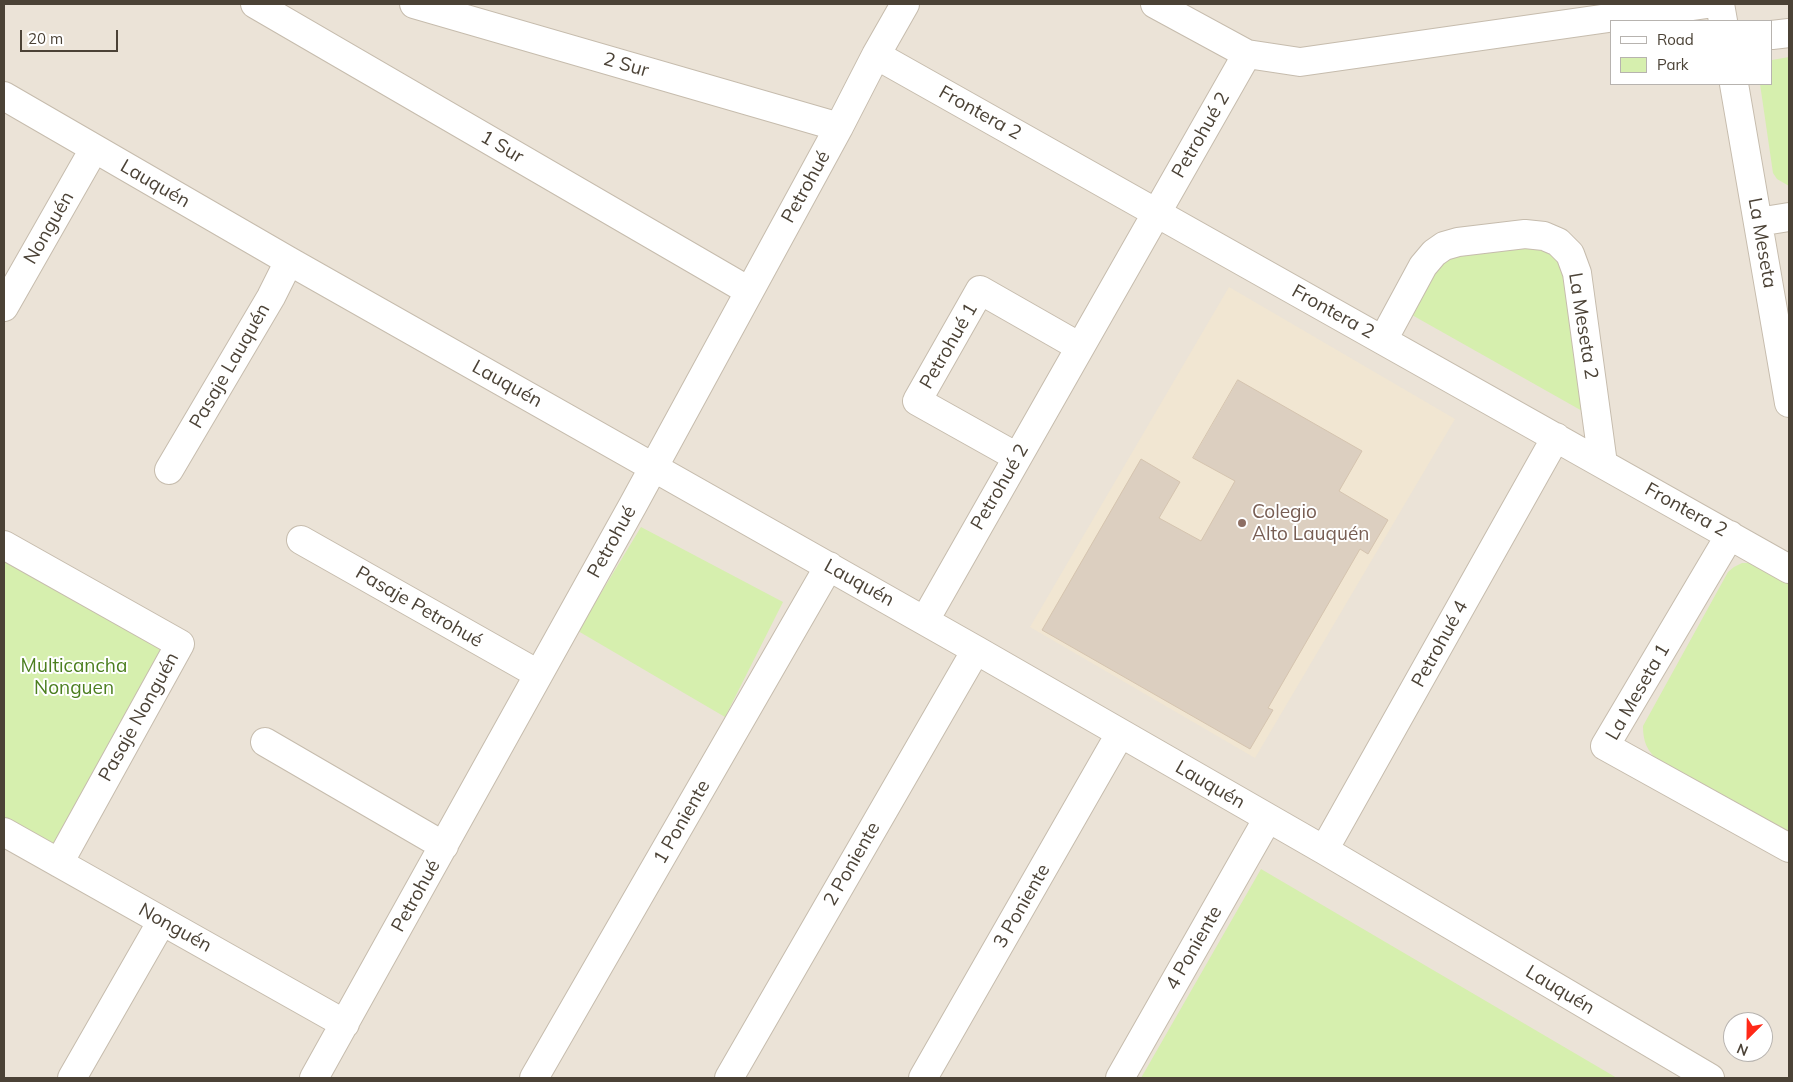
<!DOCTYPE html>
<meta charset="utf-8">
<style>
body{margin:0}
#map{position:relative;width:1793px;height:1082px;overflow:hidden;background:#f6f1e9;font-family:Mulish,sans-serif}
canvas{display:block}
.frame{position:absolute;inset:0;border:5px solid #4b4236;pointer-events:none}
.legend{position:absolute;left:1610px;top:20px;width:162px;height:65px;box-sizing:border-box;background:#fff;border:1px solid #b7b3af;margin:0;padding:6px 9px;list-style:none;font-size:15px;color:#4b4236}
.legend li{display:flex;align-items:center;gap:10px;height:25px}
.legend b{width:25px;border:1px solid #b7b3af}
.north{position:absolute;left:1723px;top:1012px;width:50px;height:50px;box-sizing:border-box;background:#fff;border:1px solid #b7b3af;border-radius:50%;rotate:203deg;font-size:14px;font-weight:700;line-height:20px;text-align:center;color:#4b4236}
.north::after{content:'';display:block;margin:auto;width:18px;height:22px;background:#ff2918;clip-path:polygon(50% 0,100% 100%,50% 72%,0 100%)}
.scale{position:absolute;left:20px;top:30px;width:98px;height:22px;box-sizing:border-box;border:2px solid #4b4236;border-top:0;padding-left:6px;font-size:15px;line-height:18px;white-space:nowrap;color:#4b4236;-webkit-text-stroke:4px #fff;paint-order:stroke}
</style>
<div id="map">
<canvas width="1793" height="1082"></canvas>
<div class="frame"></div>
<ul class="legend">
<li><b style="height:6px;background:#fff"></b>Road</li>
<li><b style="height:14px;background:#d6efae"></b>Park</li>
</ul>
<div class="north">N</div>
<div class="scale">20 m</div>
</div>
<script>
const ctx = document.querySelector('canvas').getContext('2d');
ctx.lineJoin = 'round';
function fill(path, color) { ctx.fillStyle = color; ctx.fill(path, 'evenodd'); }
function stroke(path, color, width, dash) { ctx.strokeStyle = color; ctx.lineWidth = width; ctx.lineCap = dash ? 'butt' : 'round'; ctx.setLineDash(dash || []); ctx.stroke(path); }
function write(font, color, halo, rows, align = 'center') {
  ctx.font = font + ' Mulish,sans-serif'; ctx.lineWidth = 4; ctx.setLineDash([]); ctx.textBaseline = 'middle'; ctx.strokeStyle = halo; ctx.fillStyle = color; for (const [text, x, y, turn = 0] of rows) {
    ctx.save(); ctx.translate(x, y); ctx.rotate((+turn || 0) * Math.PI / 180); ctx.textAlign = isNaN(turn) ? turn : align; if (halo) ctx.strokeText(text, 0, 0); ctx.fillText(text, 0, 0); ctx.restore();
  }
}
fill(new Path2D(`
 M4 4H1789V1078H4ZM1612 21H1772V84H1612ZM1733 1022H1763V1052H1733Z`), '#ebe3d7');
fill(new Path2D(`
 M1229 287 1455 419 1255 758 1030 627Z`), '#f1e6d2');
fill(new Path2D(`
 M1789 57V186L1777 179 1773 173 1760 84H1772V60Z
 M1532 244 1551 250 1562 266 1584 412 1412 315 1432 272 1453 254Z
 M641 527 783 602 725 717 578 631Z
 M4 555 170 649 57 853 4 824Z
 M1742 563H1751L1789 579V835L1659 761C1647 751 1643 742 1643 726L1728 572 1734 567Z
 M1261 869 1617 1078H1141Z`), '#d6efae');
const building = new Path2D(`
 M1238 380 1362 451 1339 491 1388 520 1368 554 1360 549 1268 708 1273 710 1250 749 1042 630 1141 459 1180 482 1159 518 1201 541 1235 481 1193 458Z`);
fill(building, '#dccfc0');
stroke(building, '#d5c4af', 1);
const minor = new Path2D(`
 M255 4 749 291
 M414 4 839 127
 M1155 4 1247 54 1300 62 1707 4
 M1720 4 1723 21
 M1772 35 1789 33
 M876 55 1789 569
 M1734 84 1789 403
 M4 96 289 261 976 650 1324 850 1710 1078
 M1758 222 1789 217
 M4 307 94 149
 M1383 340 1423 266 1434 253 1444 246 1458 242 1525 234 1544 236 1558 242 1570 254 1577 273 1603 464
 M1017 457 917 401 980 290 1080 347
 M169 470 271 297 289 261
 M1730 535 1605 746 1789 848
 M301 540 538 674
 M4 545 180 644 59 863
 M925 620 1247 54
 M265 742 444 846
 M4 832 345 1024
 M1324 850 1556 437
 M72 1078 162 921
 M314 1078 633 505 839 127 876 55 905 4
 M534 1078 829 566
 M729 1078 976 650
 M923 1078 1120 734
 M1120 1078 1268 818`);
stroke(minor, '#c6bcad', 30);
stroke(minor, '#fff', 28);
for (const [x, y, r, color] of [
 [1242,523,5,"#8d6e63"]
]) { const dot = new Path2D(); dot.arc(x, y, r, 0, 2 * Math.PI); ctx.fillStyle = color; ctx.fill(dot); stroke(dot, '#fff', 2); }
write('19px', '#4b4236', '#fff', [
 ["2 Sur",626,65,16],
 ["Frontera 2",980,113,29],
 ["Petrohué 2",1201,135,-60],
 ["1 Sur",502,147,30],
 ["Lauquén",155,184,30],
 ["Petrohué",806,187,-61],
 ["Nonguén",49,228,-60],
 ["La Meseta",1762,243,80],
 ["Frontera 2",1333,312,29],
 ["La Meseta 2",1583,326,81],
 ["Petrohué 1",949,346,-60],
 ["Pasaje Lauquén",230,366,-60],
 ["Lauquén",507,384,29],
 ["Petrohué 2",1000,487,-60],
 ["Frontera 2",1686,510,29],
 ["Petrohué",612,542,-61],
 ["Lauquén",859,583,29],
 ["Pasaje Petrohué",419,607,30],
 ["Petrohué 4",1440,644,-61],
 ["La Meseta 1",1638,692,-60],
 ["Pasaje Nonguén",139,717,-61],
 ["Lauquén",1210,785,30],
 ["1 Poniente",682,822,-60],
 ["2 Poniente",852,864,-60],
 ["Petrohué",416,896,-61],
 ["3 Poniente",1022,906,-60],
 ["Nonguén",175,928,29],
 ["4 Poniente",1194,948,-60],
 ["Lauquén",1560,990,31]
]);
write('19px', '#785e54', '#fff', [
 ["Colegio",1252,512],
 ["Alto Lauquén",1252,534]
], 'left');
write('19px', '#4c7f20', '#fff', [
 ["Multicancha",74,666],
 ["Nonguen",74,688]
]);
</script>
